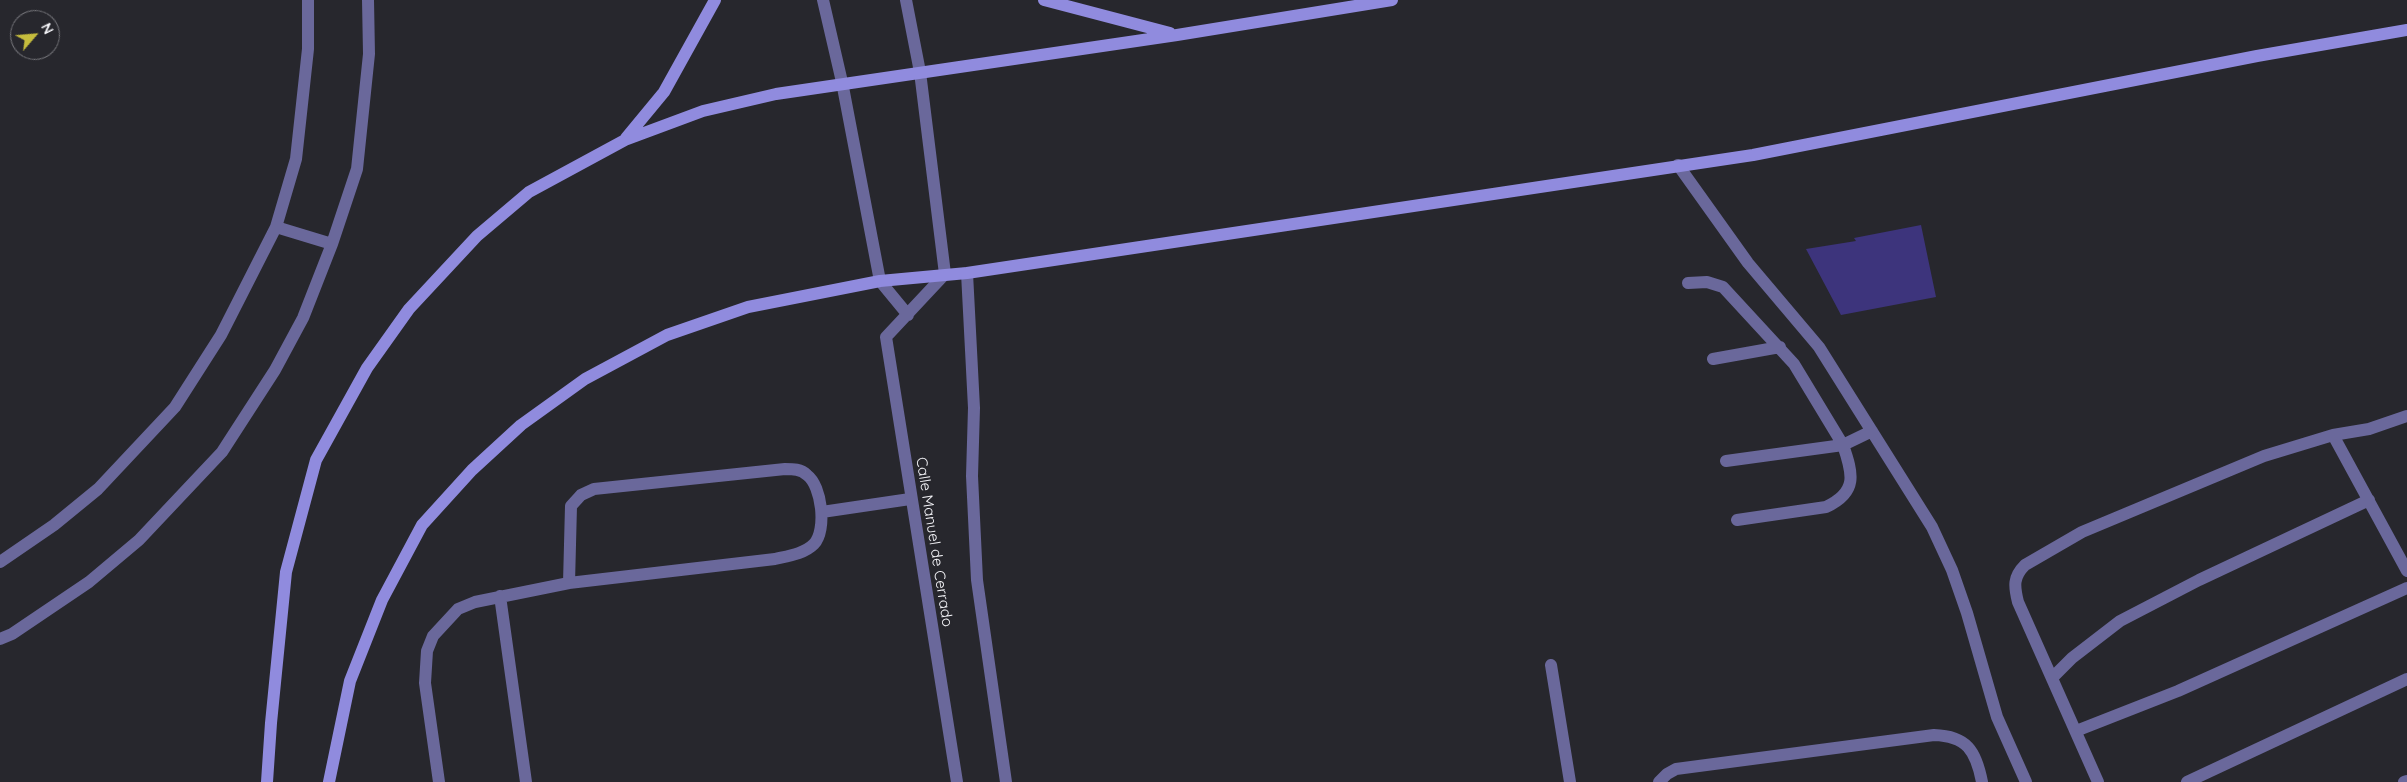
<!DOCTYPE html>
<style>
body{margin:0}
#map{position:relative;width:2407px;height:782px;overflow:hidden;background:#27272d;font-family:Quicksand,sans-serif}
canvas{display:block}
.north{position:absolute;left:10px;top:10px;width:50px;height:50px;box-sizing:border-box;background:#27272d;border:1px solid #79797e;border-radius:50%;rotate:63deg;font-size:14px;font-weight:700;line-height:20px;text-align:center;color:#f4f4f8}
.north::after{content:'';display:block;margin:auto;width:18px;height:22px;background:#c5bc3d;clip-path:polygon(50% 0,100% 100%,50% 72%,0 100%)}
</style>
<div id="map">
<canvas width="2407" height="782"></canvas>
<div class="north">N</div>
</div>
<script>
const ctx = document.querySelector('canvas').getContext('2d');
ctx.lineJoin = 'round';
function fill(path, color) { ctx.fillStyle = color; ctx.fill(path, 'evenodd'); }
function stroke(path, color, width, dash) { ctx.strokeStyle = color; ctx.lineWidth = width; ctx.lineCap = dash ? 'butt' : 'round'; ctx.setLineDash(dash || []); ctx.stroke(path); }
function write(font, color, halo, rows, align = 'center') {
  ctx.font = font + ' Quicksand,sans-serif'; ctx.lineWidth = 4.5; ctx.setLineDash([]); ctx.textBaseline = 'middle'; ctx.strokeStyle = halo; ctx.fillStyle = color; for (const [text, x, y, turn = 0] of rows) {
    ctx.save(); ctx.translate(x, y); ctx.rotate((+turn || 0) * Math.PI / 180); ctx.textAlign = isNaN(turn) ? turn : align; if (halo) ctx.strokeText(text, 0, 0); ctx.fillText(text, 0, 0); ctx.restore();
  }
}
fill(new Path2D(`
 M1921 225 1936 297 1841 315 1806 249 1856 241 1854 238Z`), '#3d347c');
stroke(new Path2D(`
 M1678 165 1748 263 1819 347 1932 527 1952 570 1967 613 1997 717 2026 782
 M967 273 974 408 972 476 977 580 1006 782
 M1688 283 1707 282 1723 287 1794 364 1843 445 1726 461
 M1713 359 1780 347
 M2333 435 2407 571
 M822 512 910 499
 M1737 520 1826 507C1858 492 1853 474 1843 445L1872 431
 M500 596 526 782
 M1551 665 1570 782
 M2052 678 2072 658 2120 621 2199 580 2369 500
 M2076 731 2178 691 2407 588
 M439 782 425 683 427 651 433 636 458 609 475 602 569 583 775 559C788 556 804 554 814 544 827 530 822 486 807 475 801 469 793 469 785 469L594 489 581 495 571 506 569 583
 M1659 782 1667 774 1676 769 1934 735C1967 736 1976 751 1982 782
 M2098 782 2018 602C2014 586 2013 577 2025 565L2082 532 2264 456 2333 435 2369 429 2407 416
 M2187 782 2407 679
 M2404 782 2407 781`), '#6a689b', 12);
stroke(new Path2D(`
 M823 0 842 82 880 281 908 315
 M906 0 920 72 945 274 886 337 957 782
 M276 227 332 244
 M0 562 54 525 98 489 175 407 221 335 276 227 296 159 308 49V0
 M0 639 12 634 89 582 139 540 222 452 275 370 303 318 332 244 357 169 369 54 368 0`), '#6a689b', 12);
stroke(new Path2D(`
 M1044 0 1170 33
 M626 138 664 92 715 0
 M267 782 271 723 286 572 316 460 367 368 409 309 477 236 529 192 625 140 703 111 776 94 1177 35 1392 0
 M329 782 350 681 382 600 422 525 472 470 521 425 585 379 667 335 748 307 880 281 967 273 1753 155 2257 56 2407 30`), '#908bde', 12);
write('15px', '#f4f4f8', '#27272d', [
 ["Calle Manuel de Cerrado",934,542,81]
]);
</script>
